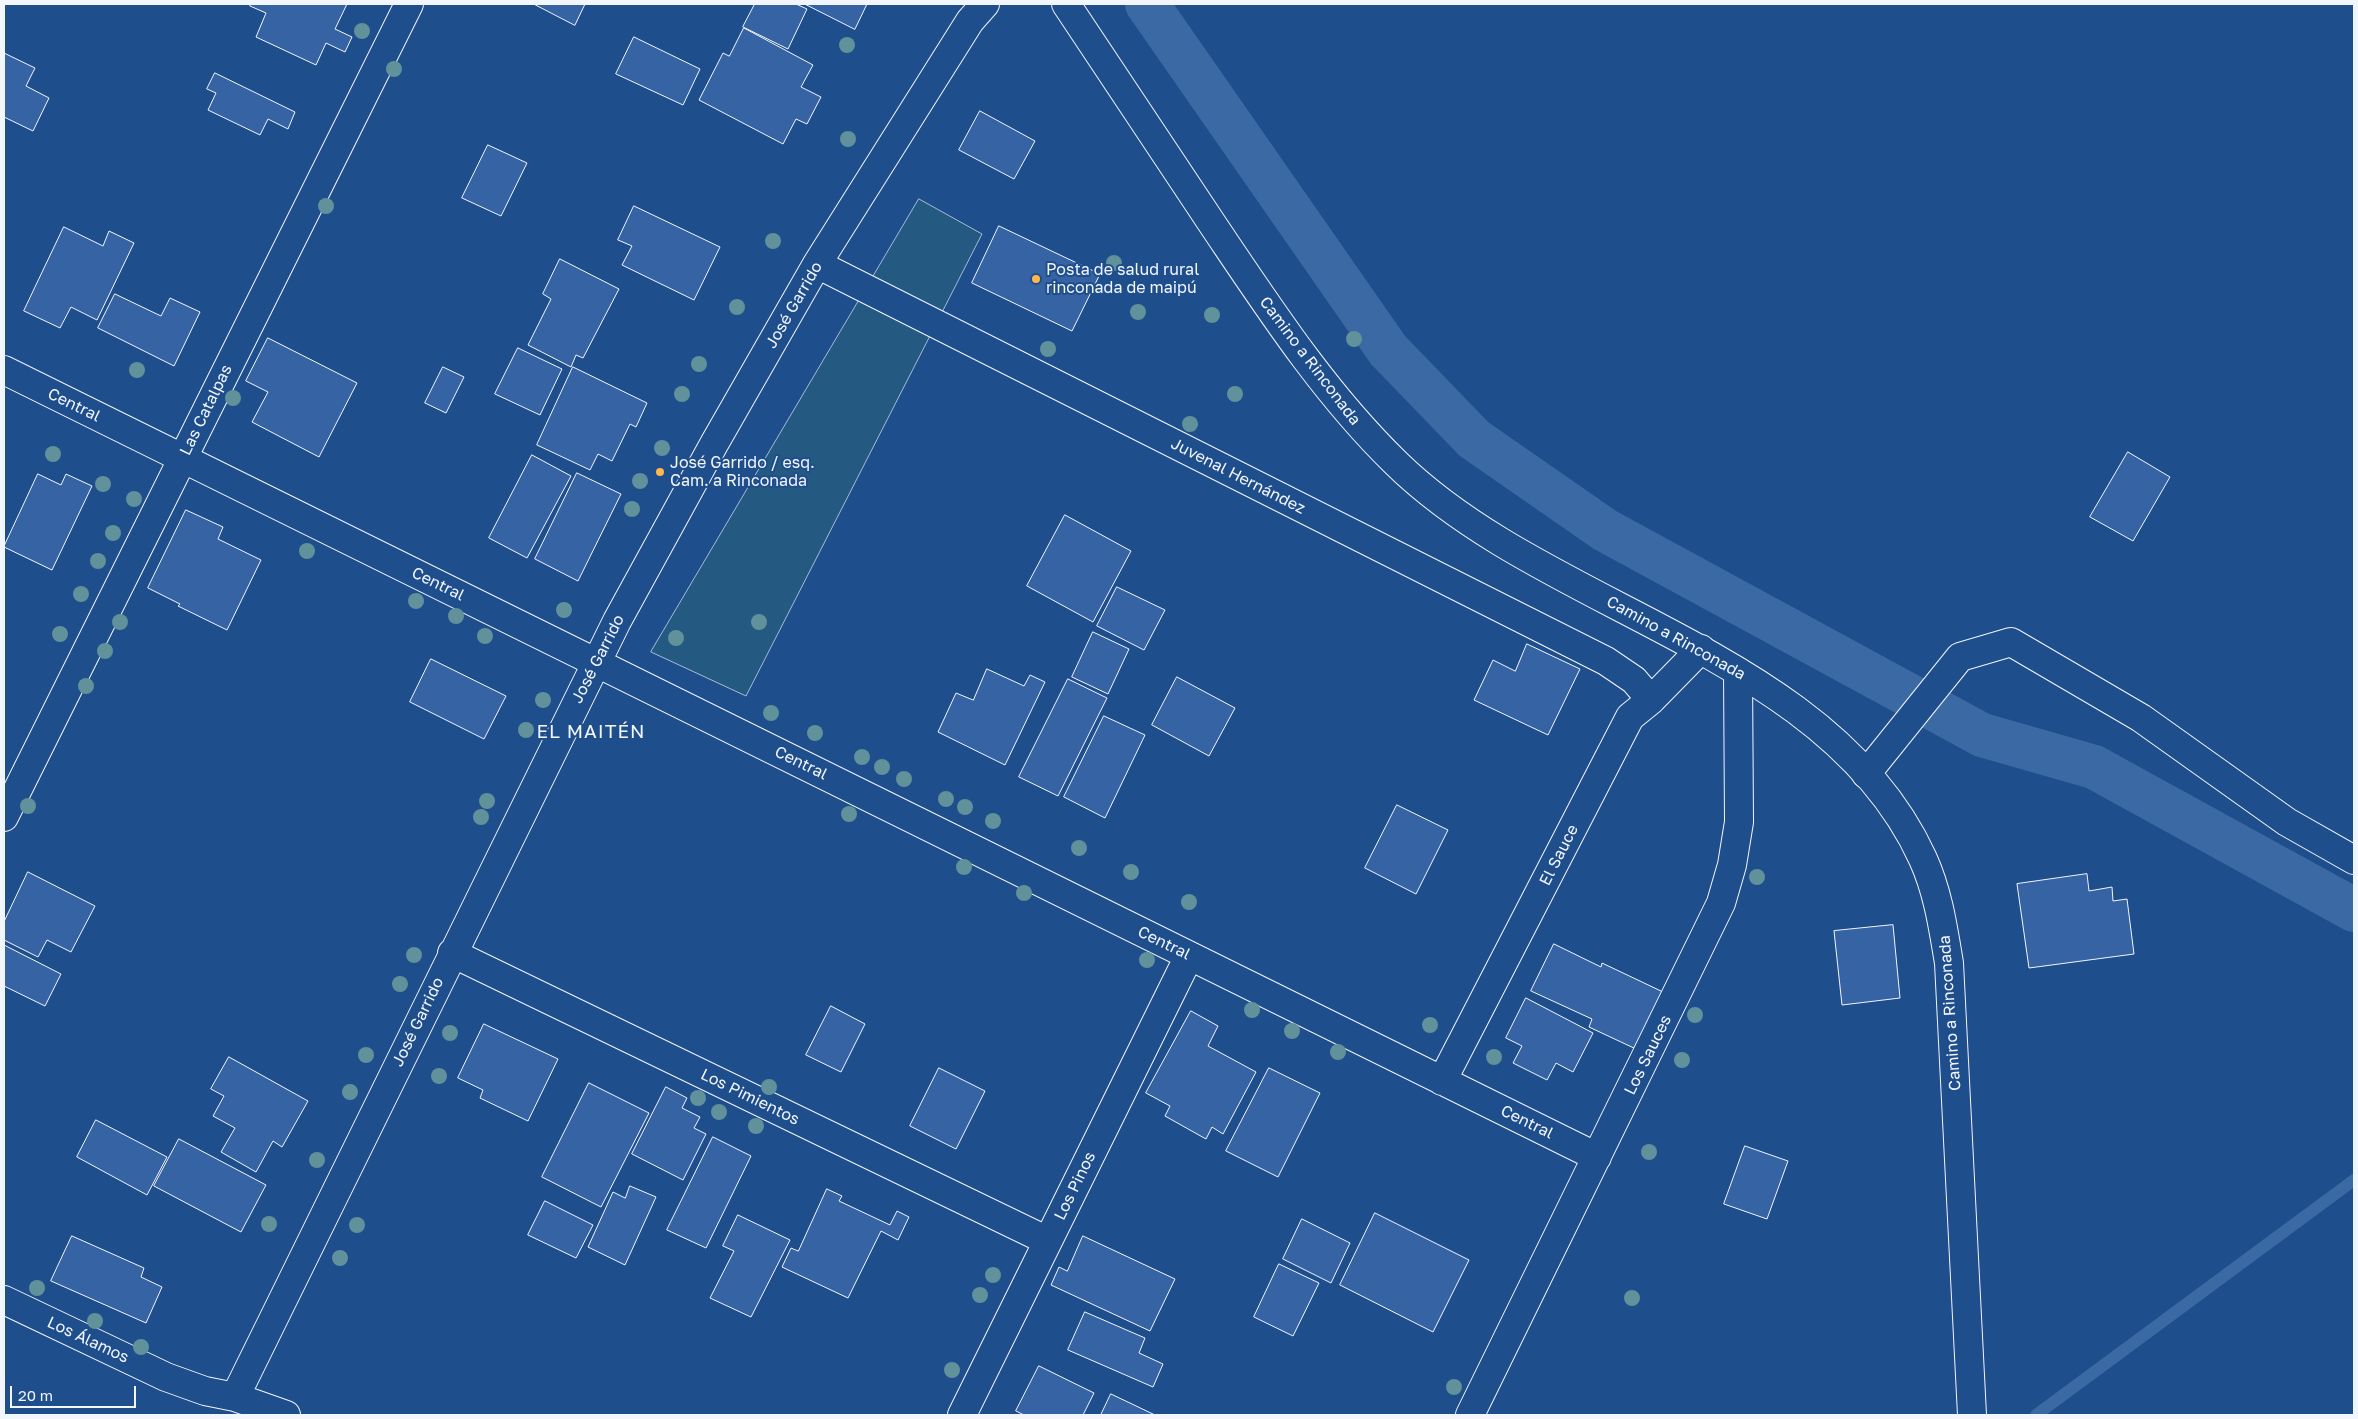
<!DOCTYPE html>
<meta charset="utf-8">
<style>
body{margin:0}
#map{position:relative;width:2358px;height:1419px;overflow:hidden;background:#1f4e8c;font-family:"Golos Text",sans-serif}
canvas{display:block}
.frame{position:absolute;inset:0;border:5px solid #f2f6ff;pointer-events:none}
.scale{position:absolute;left:10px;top:1386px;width:126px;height:22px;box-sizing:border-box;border:2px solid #f2f6ff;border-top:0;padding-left:6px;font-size:15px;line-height:18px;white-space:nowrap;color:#f2f6ff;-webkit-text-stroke:4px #1f4e8c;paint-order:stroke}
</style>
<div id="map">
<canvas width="2358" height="1419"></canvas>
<div class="frame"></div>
<div class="scale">20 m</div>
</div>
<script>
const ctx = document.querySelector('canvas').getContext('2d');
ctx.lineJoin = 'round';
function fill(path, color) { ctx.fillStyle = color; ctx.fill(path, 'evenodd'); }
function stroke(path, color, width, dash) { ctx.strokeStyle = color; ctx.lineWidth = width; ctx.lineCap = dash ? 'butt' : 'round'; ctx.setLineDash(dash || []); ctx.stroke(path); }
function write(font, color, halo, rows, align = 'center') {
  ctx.font = font + ' "Golos Text",sans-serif'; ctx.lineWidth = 4; ctx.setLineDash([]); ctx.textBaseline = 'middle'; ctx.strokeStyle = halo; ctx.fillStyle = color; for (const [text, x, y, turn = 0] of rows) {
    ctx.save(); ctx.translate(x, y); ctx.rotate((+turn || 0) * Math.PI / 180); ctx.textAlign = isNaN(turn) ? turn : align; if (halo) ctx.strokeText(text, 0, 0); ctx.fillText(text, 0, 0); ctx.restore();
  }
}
const green = new Path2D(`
 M919 199 982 234 746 696 651 652Z`);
fill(green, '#245a82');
stroke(green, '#a8bbd7', 1);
stroke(new Path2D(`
 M2036 1415 2354 1180`), '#3b69a3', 12);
stroke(new Path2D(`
 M1147 4 1388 350 1474 439 1605 530 1982 735 2094 767 2354 910`), '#3b69a3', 44);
const building = new Path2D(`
 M251 4H347L335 29 352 37 345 52 326 43 316 65 256 37 266 13 250 6Z
 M534 4H585L575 25Z
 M755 4H796L807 9 788 49 743 27Z
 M805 4H867L855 29Z
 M744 28 813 65 801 87 821 97 807 124 796 119 783 144 699 100 723 53 729 56Z
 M634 37 700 69 683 105 616 74Z
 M4 53 35 68 26 86 49 98 33 131 4 117Z
 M215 73 295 112 288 129 268 119 260 135 208 110 216 93 207 89Z
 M980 111 1035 141 1014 179 959 150Z
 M488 145 527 163 501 216 462 198Z
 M634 206 720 247 694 300 622 265 632 246 618 240Z
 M999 226 1100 274 1072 331 972 283Z
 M64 227 103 246 109 231 134 243 97 320 71 307 60 328 24 311Z
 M560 259 619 289 583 358 576 355 571 367 528 345 551 299 543 294Z
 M115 294 161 316 170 298 200 312 174 366 98 328Z
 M268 338 357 383 319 457 252 422 268 392 246 381Z
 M518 348 562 369 540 415 495 394Z
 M443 367 464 377 446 413 425 403Z
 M573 367 647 403 636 427 630 424 612 461 598 454 590 470 537 445Z
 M2128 452 2170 477 2133 541 2090 517Z
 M532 455 571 476 527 558 489 538Z
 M577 473 621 494 578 581 535 559Z
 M38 474 61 485 66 474 92 486 52 570 4 547Z
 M186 510 223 527 218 539 261 560 227 630 178 606 180 604 148 588Z
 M1065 515 1131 551 1093 622 1027 586Z
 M1117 587 1165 610 1144 650 1097 626Z
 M1093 632 1129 649 1108 694 1072 677Z
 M1527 644 1580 669 1548 735 1474 700 1493 660 1515 671Z
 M431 659 506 696 484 739 410 702Z
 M987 669 1024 686 1030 675 1045 682 1005 765 938 732 956 693 973 700Z
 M1177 677 1235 708 1209 756 1152 725Z
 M1068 679 1107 698 1058 796 1019 777Z
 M1104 716 1145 735 1105 818 1064 797Z
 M1397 805 1448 830 1416 894 1365 868Z
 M28 872 95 906 71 952 47 940 38 957 4 940V922Z
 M2087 874 2089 891 2112 887 2113 901 2127 899 2134 954 2029 968 2017 884Z
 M1893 925 1900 998 1842 1005 1834 931Z
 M1554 944 1601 967 1602 963 1663 992 1636 1049 1589 1027 1592 1019 1531 991Z
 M4 945 61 974 45 1006 4 986Z
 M1526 998 1593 1033 1573 1072 1556 1063 1547 1080 1513 1063 1522 1046 1506 1038Z
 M831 1006 865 1024 841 1072 806 1055Z
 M1191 1011 1218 1026 1208 1046 1256 1072 1223 1134 1212 1127 1206 1139 1165 1116 1170 1106 1146 1093Z
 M484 1024 558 1059 528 1121 480 1098 483 1090 458 1078Z
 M229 1057 308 1101 282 1147 273 1141 256 1172 221 1152 235 1128 213 1116 224 1096 211 1089Z
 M939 1068 985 1091 956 1149 910 1126Z
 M1269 1068 1320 1093 1278 1177 1226 1151Z
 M589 1083 649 1113 601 1207 542 1177Z
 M666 1087 687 1098 682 1108 700 1117 694 1128 706 1134 683 1180 632 1154Z
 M96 1120 167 1157 147 1195 77 1157Z
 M713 1137 751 1156 706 1248 667 1230Z
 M179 1139 266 1185 241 1232 154 1186Z
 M1745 1146 1788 1161 1767 1219 1724 1204Z
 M630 1186 656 1197 625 1265 588 1247 613 1192 625 1198Z
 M827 1189 842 1196 839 1201 890 1225 897 1211 909 1217 898 1240 881 1231 848 1298 782 1267 791 1248 798 1251Z
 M545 1201 593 1225 576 1258 528 1235Z
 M1375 1213 1469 1260 1433 1332 1340 1285Z
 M738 1215 790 1240 751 1317 710 1298 734 1251 723 1246Z
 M1302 1219 1350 1243 1331 1283 1283 1259Z
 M72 1236 144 1268 141 1277 162 1287 146 1323 51 1281Z
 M1083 1236 1175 1279 1150 1331 1051 1285 1059 1267 1067 1271Z
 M1279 1264 1319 1283 1293 1336 1254 1317Z
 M1085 1312 1145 1338 1139 1353 1163 1364 1153 1387 1068 1350Z
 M1039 1366 1094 1393 1083 1415H1024L1016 1411Z
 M1111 1394 1155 1415H1101Z`);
fill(building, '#3563a3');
stroke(building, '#f2f6ff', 1);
const minor = new Path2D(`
 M817 264 1606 661 1634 680 1651 700
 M4 370 1597 1157
 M1866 774 1960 657 2011 642 2141 718 2287 822 2354 860
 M4 817 409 4
 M452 953 1048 1241
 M1442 1081 1630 717 1651 700 1701 649
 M4 1300 166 1377 205 1391 235 1397 286 1415
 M235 1397 617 621 714 444 817 264 970 21 985 4
 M962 1415 1189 956
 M1470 1415 1721 903 1732 865 1739 822 1738 672`);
const tertiary = new Path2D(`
 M1066 4C1116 79 1165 154 1215 228 1271 311 1325 394 1396 463 1548 612 1829 652 1923 859 1938 892 1943 927 1949 963L1972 1415`);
stroke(minor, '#f2f6ff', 30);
stroke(tertiary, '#f2f6ff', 30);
stroke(minor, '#1f4e8c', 28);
stroke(tertiary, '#1f4e8c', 28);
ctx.fillStyle = '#61919a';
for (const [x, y] of [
 [362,31],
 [847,45],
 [394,69],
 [848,139],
 [326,206],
 [773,241],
 [1114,263],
 [737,307],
 [1138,312],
 [1212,315],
 [1354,339],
 [1048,349],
 [699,364],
 [137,370],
 [682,394],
 [1235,394],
 [233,398],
 [1190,424],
 [662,448],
 [53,454],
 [640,481],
 [103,484],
 [134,499],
 [632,509],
 [113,533],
 [307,551],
 [98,561],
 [81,594],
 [416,601],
 [564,610],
 [456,616],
 [120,622],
 [759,622],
 [60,634],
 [485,636],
 [676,638],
 [105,651],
 [86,686],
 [543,700],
 [771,713],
 [526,730],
 [815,733],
 [862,757],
 [882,767],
 [904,779],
 [946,799],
 [487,801],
 [28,806],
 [965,807],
 [849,814],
 [481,817],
 [993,821],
 [1079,848],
 [964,867],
 [1131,872],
 [1757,877],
 [1024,893],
 [1189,902],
 [414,955],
 [1147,960],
 [400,984],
 [1252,1010],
 [1695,1015],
 [1430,1025],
 [1292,1031],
 [450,1033],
 [1338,1052],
 [366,1055],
 [1494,1057],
 [1682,1060],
 [439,1076],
 [769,1087],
 [350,1092],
 [698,1098],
 [719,1112],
 [756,1126],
 [1649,1152],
 [317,1160],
 [269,1224],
 [357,1225],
 [340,1258],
 [993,1275],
 [37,1288],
 [980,1295],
 [1632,1298],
 [95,1321],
 [141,1347],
 [952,1370],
 [1454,1387]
]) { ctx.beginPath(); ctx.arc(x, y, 8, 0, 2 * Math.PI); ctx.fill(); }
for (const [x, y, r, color] of [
 [1036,279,5,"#ffb74d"],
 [660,472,5,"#ffb74d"]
]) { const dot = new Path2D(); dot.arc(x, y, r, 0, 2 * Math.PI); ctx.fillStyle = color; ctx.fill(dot); stroke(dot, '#1f4e8c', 2); }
write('16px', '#f2f6ff', '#1f4e8c', [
 ["Posta de salud rural",1046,270],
 ["rinconada de maipú",1046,288],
 ["José Garrido / esq.",670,463],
 ["Cam. a Rinconada",670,481]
], 'left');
write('16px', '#f2f6ff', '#1f4e8c', [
 ["José Garrido",794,305,-60],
 ["Camino a Rinconada",1310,361,53],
 ["Central",74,405,26],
 ["Las Catalpas",206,410,-64],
 ["Juvenal Hernández",1238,476,27],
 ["Central",438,584,26],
 ["Camino a Rinconada",1676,638,29],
 ["José Garrido",598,659,-63],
 ["Central",801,763,26],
 ["El Sauce",1559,855,-63],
 ["Central",1164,943,26],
 ["Camino a Rinconada",1950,1013,-94],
 ["José Garrido",418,1022,-64],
 ["Los Sauces",1648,1055,-64],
 ["Los Pimientos",750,1097,26],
 ["Central",1527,1122,26],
 ["Los Pinos",1075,1186,-64],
 ["Los Álamos",88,1340,25]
]);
ctx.letterSpacing = '1px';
write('19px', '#f2f6ff', '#1f4e8c', [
 ["EL MAITÉN",591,732]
]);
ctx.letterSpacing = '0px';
</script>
